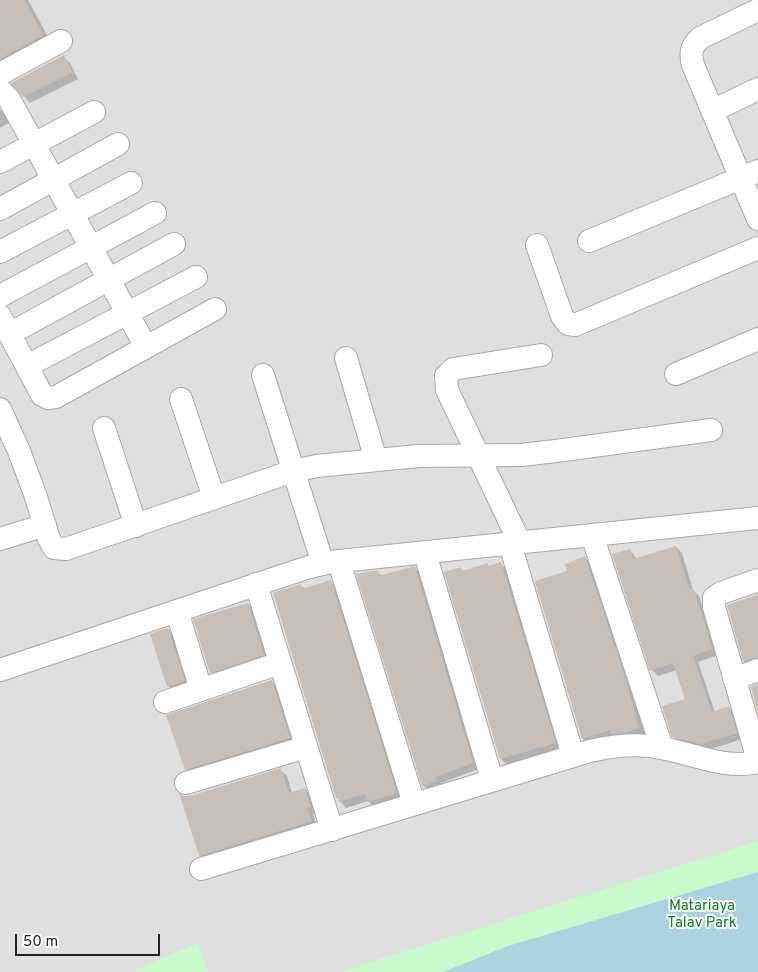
<!DOCTYPE html>
<style>
body{margin:0}
#map{position:relative;width:758px;height:972px;overflow:hidden;background:#f2efe9;font-family:Overpass,sans-serif}
canvas{display:block}
.scale{position:absolute;left:15px;top:934px;width:145px;height:22px;box-sizing:border-box;border:2px solid #222;border-top:0;padding-left:6px;font-size:15px;line-height:18px;white-space:nowrap;color:#222;-webkit-text-stroke:4px #fff;paint-order:stroke}
</style>
<div id="map">
<canvas width="758" height="972"></canvas>
<div class="scale">50 m</div>
</div>
<script>
const ctx = document.querySelector('canvas').getContext('2d');
ctx.lineJoin = 'round';
function fill(path, color) { ctx.fillStyle = color; ctx.fill(path, 'evenodd'); }
function stroke(path, color, width, dash) { ctx.strokeStyle = color; ctx.lineWidth = width; ctx.lineCap = dash ? 'butt' : 'round'; ctx.setLineDash(dash || []); ctx.stroke(path); }
function write(font, color, halo, rows, align = 'center') {
  ctx.font = font + ' Overpass,sans-serif'; ctx.lineWidth = 4; ctx.setLineDash([]); ctx.textBaseline = 'middle'; ctx.strokeStyle = halo; ctx.fillStyle = color; for (const [text, x, y, turn = 0] of rows) {
    ctx.save(); ctx.translate(x, y); ctx.rotate((+turn || 0) * Math.PI / 180); ctx.textAlign = isNaN(turn) ? turn : align; if (halo) ctx.strokeText(text, 0, 0); ctx.fillText(text, 0, 0); ctx.restore();
  }
}
fill(new Path2D(`
 M0 0H758V972H0Z`), '#e0dfdf');
fill(new Path2D(`
 M758 841V972H338Z
 M198 943 208 972H130Z`), '#c8facc');
fill(new Path2D(`
 M758 872V972H443L508 946Z`), '#aad3df');
fill(new Path2D(`
 M0 0H28L52 44 0 78Z
 M64 57 70 63 78 79 30 103 13 83Z
 M0 109 10 122 0 128Z
 M676 547 682 553 693 590 699 596 718 655 698 662 715 712 729 708 735 714 742 739 708 750 680 743 673 736 687 700 677 670 658 676 652 670 630 550 637 559Z
 M585 558 591 563 631 687 645 734 631 738 589 744 583 739 569 571Z
 M500 563 507 570 561 750 507 765 501 759 460 568 464 572 487 565 489 567Z
 M415 568 421 574 479 769 441 783 443 787 429 791 423 785 377 572 382 576Z
 M330 581 337 588 402 800 375 808 368 801 346 808 337 797 300 585 305 589Z
 M758 595V665L751 667 744 661 729 606Z
 M248 604 254 610 269 660 217 678 211 672Z
 M168 629 173 634 189 687 174 692 169 687 152 634Z
 M271 681 278 687 295 744 192 775 186 769Z
 M281 770 287 776 292 793 305 789 311 795 317 813 313 814 317 827 206 862 200 855 190 797Z`), '#0003');
fill(new Path2D(`
 M0 0H24L42 33 41 34 42 36 0 59Z
 M64 55 73 72 23 97 11 83Z
 M676 546 689 589 693 588 700 611 701 610 712 649 693 656 712 712 729 706 737 733 701 744 672 737 662 706 685 699 673 663 650 671 612 554 630 549 633 559Z
 M585 556 626 680 639 728 624 733 611 734 610 730 582 739 535 581 567 571 565 564Z
 M501 562 556 743 500 759 444 572 461 567 462 571 488 563V566Z
 M415 566 473 763 436 777 437 781 422 786 356 574 378 570 379 576Z
 M331 580 397 793 368 802 365 794 339 802 338 797 336 798 273 593 301 584 302 589Z
 M756 595 758 600V657L743 661 727 605Z
 M248 603 264 655 210 673 193 619Z
 M168 628 185 681 167 687 150 634Z
 M272 680 290 738 185 770 166 715Z
 M758 684V713L751 687Z
 M281 768 289 793 305 788 311 807 307 808 312 821 199 856 179 793 183 796H190Z`), '#c7bfb8');
const street = new Path2D(`
 M758 10 700 38C691 47 690 53 693 65L758 219
 M0 74 61 41
 M0 90 9 99 146 347
 M712 111 758 89
 M0 162 94 112
 M0 209 118 144
 M589 241 758 171
 M537 245 562 316 568 324 575 325 758 248
 M0 252 131 183
 M0 296 155 213
 M0 316 42 395 48 398 56 397 215 309
 M9 334 174 244
 M346 358 376 460
 M27 366 196 277
 M676 374 758 339
 M263 375 323 564
 M181 399 214 498
 M0 409 19 451 35 494 49 539 54 548 66 549 293 471 317 466 418 456 521 455 556 451 711 430
 M104 428 136 526
 M592 535 662 748
 M0 539 45 525
 M520 543 447 390 446 376 453 369 541 355
 M510 544 573 756
 M425 553 492 780
 M339 562 414 804
 M758 580 721 593 714 598V607L758 760
 M256 584 332 830
 M177 611 201 690
 M0 670 306 568 330 562 758 518
 M734 679 758 670
 M165 702 280 663
 M186 783 306 747
 M201 869 590 751C608 747 630 744 648 746 685 749 721 771 758 762`);
stroke(street, '#a9a9a9', 24);
stroke(street, '#fff', 22);
write('15px', '#0c8416', '#fff', [
 ["Matariaya",702,907],
 ["Talav Park",702,924]
]);
</script>
